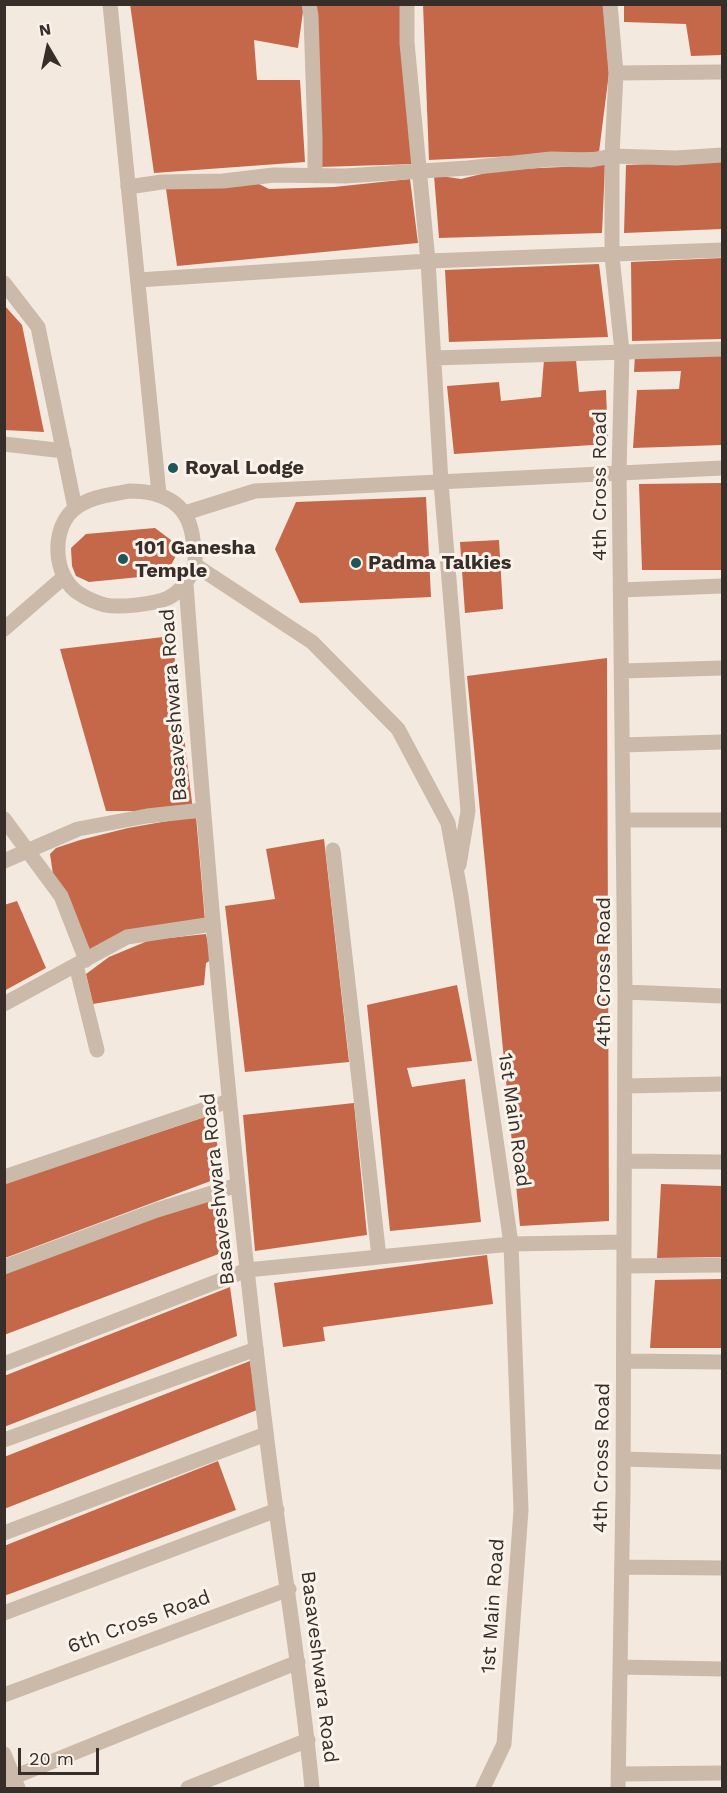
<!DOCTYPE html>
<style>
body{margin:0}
#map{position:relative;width:727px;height:1793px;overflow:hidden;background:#f3e9de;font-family:"Work Sans",sans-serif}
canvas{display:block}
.frame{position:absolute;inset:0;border:6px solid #382e29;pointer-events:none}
.north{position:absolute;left:18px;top:18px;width:60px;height:60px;-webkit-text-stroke:4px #faf3eb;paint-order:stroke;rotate:351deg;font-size:16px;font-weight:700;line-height:24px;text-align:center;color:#382e29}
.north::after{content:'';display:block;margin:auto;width:21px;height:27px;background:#382e29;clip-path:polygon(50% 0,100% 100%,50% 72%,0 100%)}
.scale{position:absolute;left:18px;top:1748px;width:81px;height:27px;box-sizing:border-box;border:3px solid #382e29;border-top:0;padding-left:8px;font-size:18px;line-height:21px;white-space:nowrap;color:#382e29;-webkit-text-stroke:4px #faf3eb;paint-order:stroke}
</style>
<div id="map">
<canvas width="727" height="1793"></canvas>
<div class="frame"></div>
<div class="north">N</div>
<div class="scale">20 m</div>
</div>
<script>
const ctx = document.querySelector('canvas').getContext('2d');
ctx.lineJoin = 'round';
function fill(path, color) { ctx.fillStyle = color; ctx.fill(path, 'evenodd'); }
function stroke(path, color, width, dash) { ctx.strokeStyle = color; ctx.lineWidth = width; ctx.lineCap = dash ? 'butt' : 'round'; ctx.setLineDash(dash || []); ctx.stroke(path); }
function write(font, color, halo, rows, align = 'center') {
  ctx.font = font + ' "Work Sans",sans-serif'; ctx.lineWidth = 6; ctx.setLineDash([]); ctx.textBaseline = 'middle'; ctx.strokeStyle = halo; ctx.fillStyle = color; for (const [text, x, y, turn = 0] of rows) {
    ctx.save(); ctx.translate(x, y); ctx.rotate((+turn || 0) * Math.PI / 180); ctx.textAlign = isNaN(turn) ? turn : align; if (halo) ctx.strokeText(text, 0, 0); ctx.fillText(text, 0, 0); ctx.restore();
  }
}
fill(new Path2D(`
 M130 4H304L298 48 254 40 257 80H300L305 162 154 173Z
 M316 4H401L414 164 320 167Z
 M423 4H603L609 73 599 152 429 160Z
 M624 4H722V55L691 56 686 24 624 22Z
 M722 161V229L624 233 626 165Z
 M605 165 602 233 439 238 434 175 461 179 498 170Z
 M410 179 418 243 177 266 166 189 253 181 269 189 334 187Z
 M722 258V339L632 341 631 262Z
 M599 264 608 337 449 342 445 270Z
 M4 305 22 325 44 432 4 430Z
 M722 355V445L633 448 637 390 679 389 681 371 634 372 635 356Z
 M544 360H576L579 392 606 390 608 444 454 454 447 386 499 382 501 401 541 397Z
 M722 483V570H642L639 484Z
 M426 497 431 597 300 603 275 549 296 502Z
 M155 528 171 540 178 552 170 567 160 575 89 582 76 576 72 566 71 548 86 534Z
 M499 540 503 609 465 613 460 542Z
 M172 636 193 811H106L60 649Z
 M607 658 609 1221 520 1226 467 676Z
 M196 816 205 921 90 950 54 881 50 854 56 848 80 840 128 828Z
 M324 839 349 1062 245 1072 225 906 275 899 266 849Z
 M17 901 46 968 4 991V905Z
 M206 934 211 960 206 963 204 985 93 1004 86 974 109 957 150 940Z
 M457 985 472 1061 407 1068 412 1087 465 1079 481 1222 390 1231 367 1005Z
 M354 1103 367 1235 255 1251 243 1115Z
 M211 1115 224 1176 5 1258V1183Z
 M661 1184 722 1186V1257L657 1258Z
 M221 1194 232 1249 4 1335V1273Z
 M487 1255 493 1304 323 1327 325 1341 283 1347 274 1283Z
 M722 1279V1348H650L655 1280Z
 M230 1287 237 1336 4 1427V1376Z
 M250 1361 257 1410 4 1509V1457Z
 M218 1461 236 1510 4 1596V1546Z`), '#c56749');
stroke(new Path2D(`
 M309 4 311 16 315 138V176
 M407 4V43L428 261 441 482 468 811 459 865
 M610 4 616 73 612 156V256L622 351 619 472 625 992 623 1492 618 1788
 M616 73 722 72
 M128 187 162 182 223 181 274 175 345 176 468 168 551 159 591 160 612 156 676 158 722 155
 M138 280 428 261 722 250
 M4 283 38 327 75 508
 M434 358 722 349
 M4 444 64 451
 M185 513 255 491 722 468
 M195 565 312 642 398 729 448 823 461 896 511 1244 521 1510 504 1744 483 1788
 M621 590 722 586
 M622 671 722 668
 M622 745 722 742
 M4 819 61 896 86 960
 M624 820H722
 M333 850 379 1257
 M4 861 78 829 147 816 203 810
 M76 965 97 1050
 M625 992 722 996
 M4 1004 127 937 213 924
 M625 1086 722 1084
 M625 1161 722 1162
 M4 1177 229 1101
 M624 1266 722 1265
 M4 1267 157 1210 238 1185
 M624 1361 722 1362
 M4 1364 247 1270 511 1244 624 1242
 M4 1440 256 1349
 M623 1459 722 1462
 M4 1533 266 1434
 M622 1567 722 1568
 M4 1613 277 1510
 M620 1667 722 1669
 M4 1695 289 1589
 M4 1754 18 1788
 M619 1774 722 1773
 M4 1781 298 1662
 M188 1788 308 1740`), '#cbb9aa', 15);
stroke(new Path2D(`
 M110 4 159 494
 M129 491C163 491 189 503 193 540 194 548 197 559 194 567 190 579 180 592 168 598 155 604 120 608 105 605 98 603 86 598 80 594 52 578 50 525 77 507 92 496 111 495 129 491Z
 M186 584C207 867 231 1150 266 1432 280 1551 301 1669 312 1788
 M4 629 64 577`), '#cbb9aa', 15);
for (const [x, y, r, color] of [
 [173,468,6,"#1f565a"],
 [123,559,6,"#1f565a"],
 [356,563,6,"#1f565a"]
]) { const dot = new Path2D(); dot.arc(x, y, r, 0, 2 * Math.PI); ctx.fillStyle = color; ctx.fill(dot); stroke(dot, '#faf3eb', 2); }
write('bold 20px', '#382e29', '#faf3eb', [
 ["Royal Lodge",185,468],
 ["101 Ganesha",135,548],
 ["Temple",135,571],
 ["Padma Talkies",368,563]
], 'left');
write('20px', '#382e29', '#faf3eb', [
 ["4th Cross Road",600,486,-90],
 ["Basaveshwara Road",174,705,-94],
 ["4th Cross Road",604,972,-90],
 ["1st Main Road",514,1120,82],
 ["Basaveshwara Road",218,1189,-96],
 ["4th Cross Road",602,1458,-89],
 ["1st Main Road",493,1606,-86],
 ["6th Cross Road",139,1622,-20],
 ["Basaveshwara Road",319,1667,83]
]);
</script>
